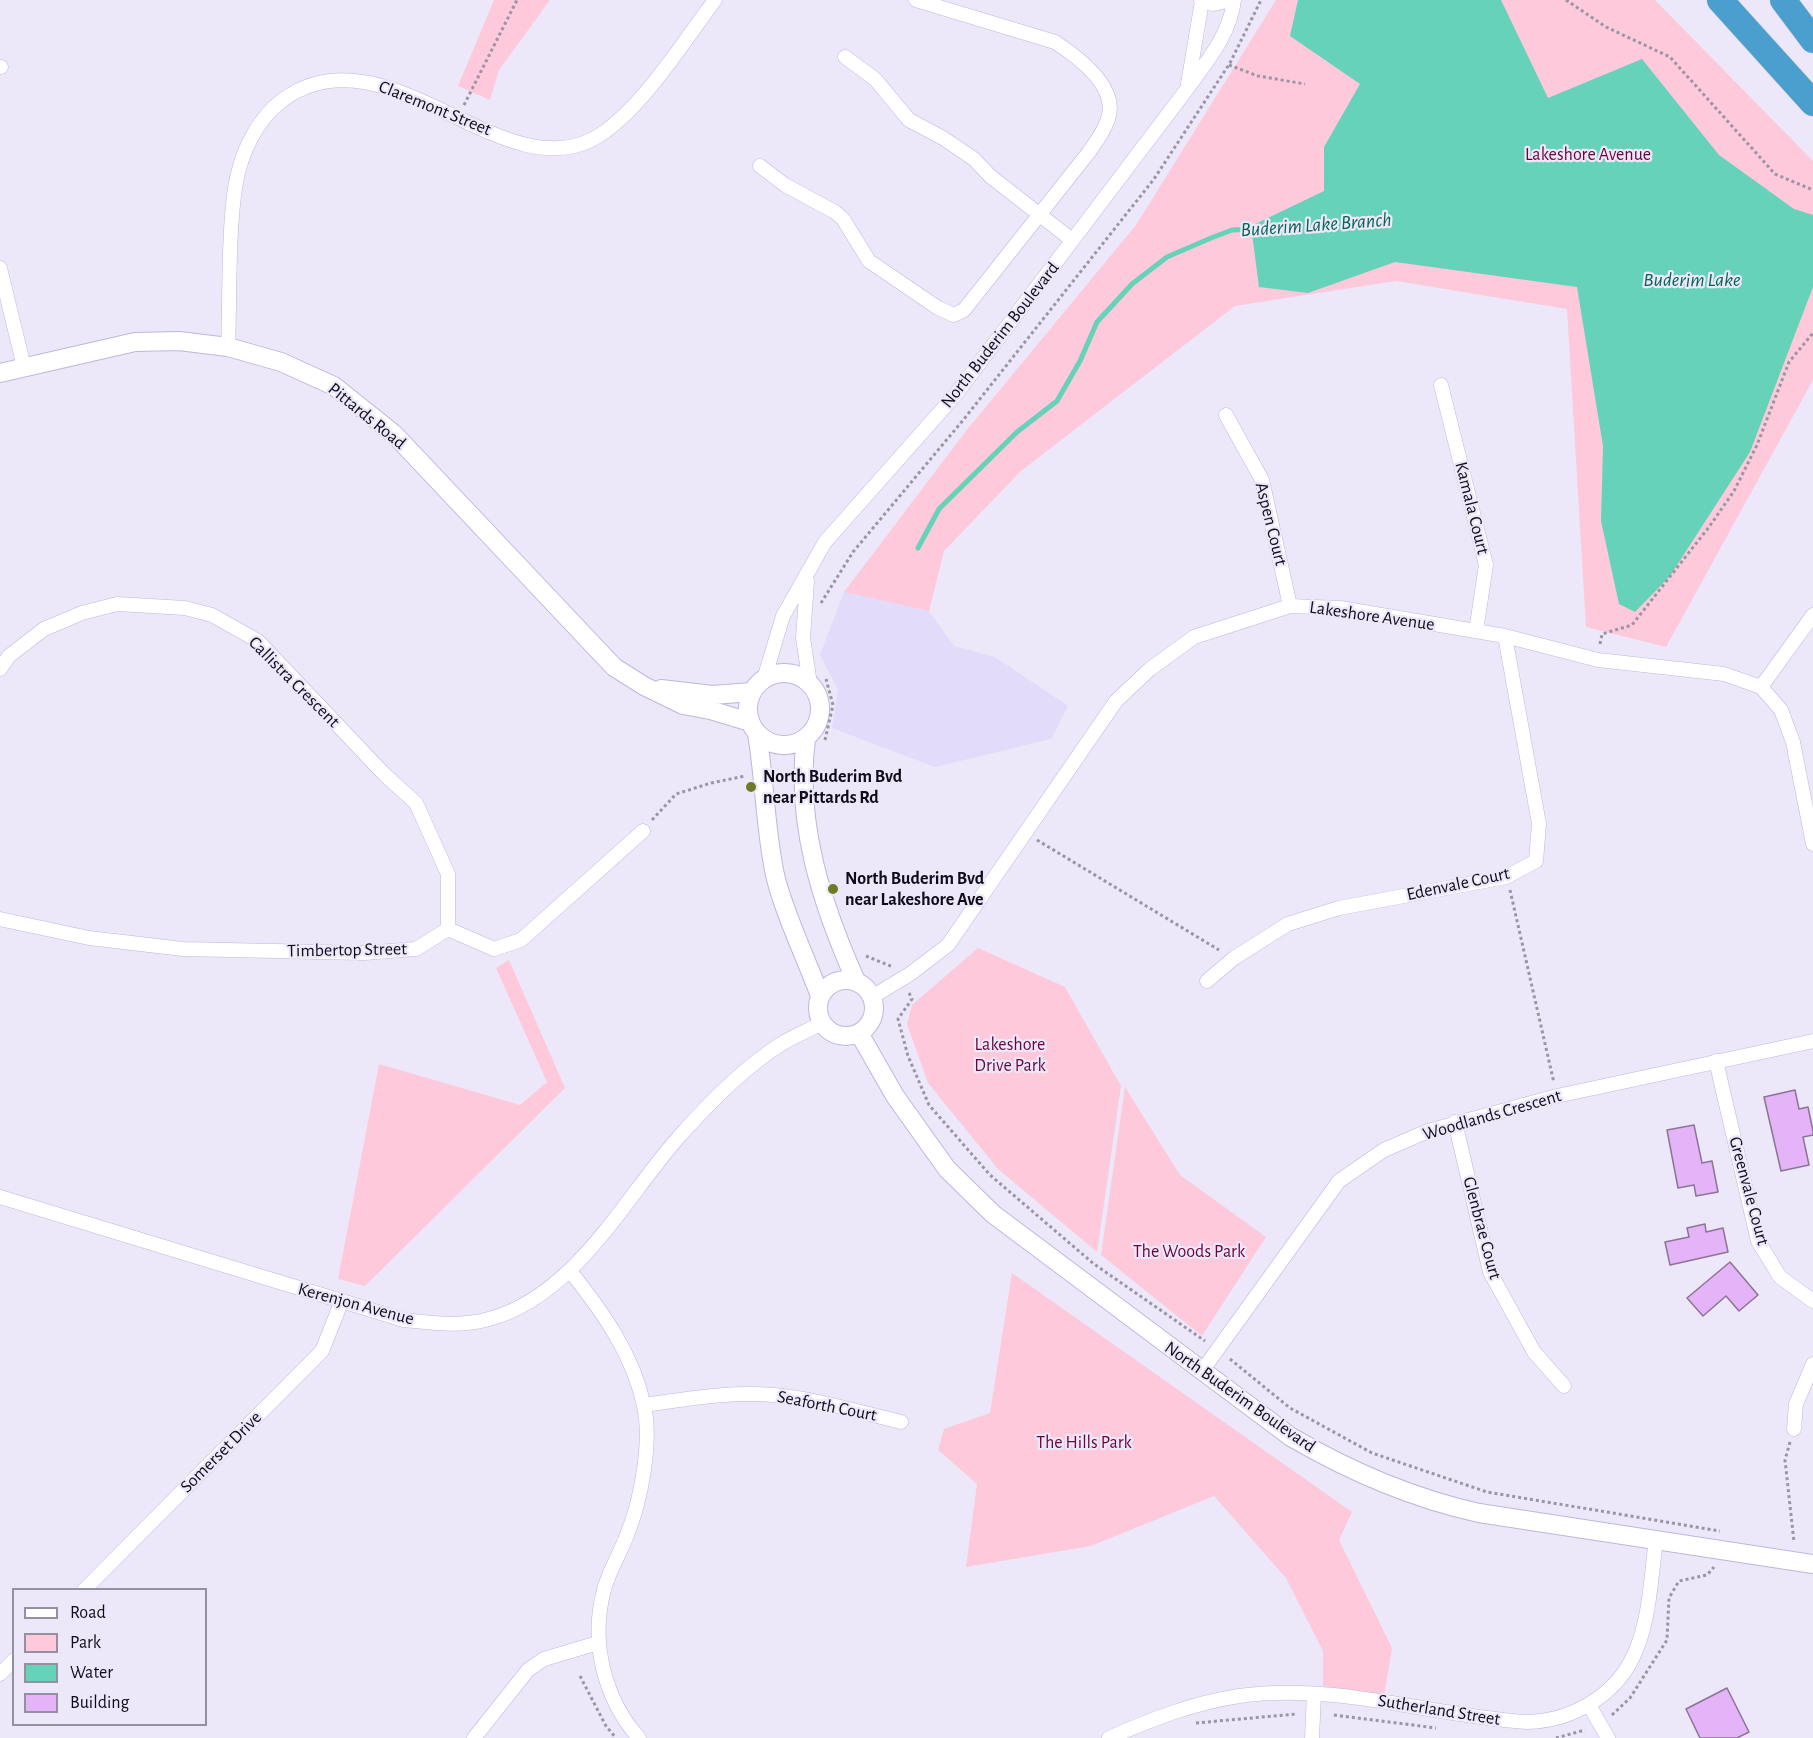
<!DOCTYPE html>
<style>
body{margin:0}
#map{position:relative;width:1813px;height:1738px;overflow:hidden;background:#ece8f9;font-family:"Alegreya Sans",sans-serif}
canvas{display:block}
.legend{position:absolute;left:12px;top:1588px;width:195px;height:138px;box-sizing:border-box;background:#ece8f9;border:2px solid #9490a0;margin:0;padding:8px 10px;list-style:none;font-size:18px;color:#100c1a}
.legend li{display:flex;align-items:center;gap:12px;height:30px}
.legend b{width:30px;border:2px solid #9490a0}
</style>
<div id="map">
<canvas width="1813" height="1738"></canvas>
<ul class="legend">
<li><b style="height:8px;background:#fff"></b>Road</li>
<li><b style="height:16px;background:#fdc9db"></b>Park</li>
<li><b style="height:16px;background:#66d2b9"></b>Water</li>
<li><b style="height:16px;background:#e4b3f8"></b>Building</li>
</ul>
</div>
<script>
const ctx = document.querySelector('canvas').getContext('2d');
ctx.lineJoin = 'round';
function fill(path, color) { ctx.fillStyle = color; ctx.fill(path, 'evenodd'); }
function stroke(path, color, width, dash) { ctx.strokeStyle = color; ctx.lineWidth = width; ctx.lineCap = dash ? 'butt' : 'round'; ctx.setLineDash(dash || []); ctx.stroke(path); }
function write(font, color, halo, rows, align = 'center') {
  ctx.font = font + ' "Alegreya Sans",sans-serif'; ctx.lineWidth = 4.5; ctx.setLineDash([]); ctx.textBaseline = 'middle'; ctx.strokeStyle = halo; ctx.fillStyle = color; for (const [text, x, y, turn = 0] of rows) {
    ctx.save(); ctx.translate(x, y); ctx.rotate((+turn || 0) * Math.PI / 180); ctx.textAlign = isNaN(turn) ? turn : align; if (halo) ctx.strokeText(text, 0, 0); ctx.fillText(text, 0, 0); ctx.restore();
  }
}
fill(new Path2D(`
 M844 592 929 611 954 646 995 657 1068 706 1051 739 935 767 832 728 838 689 820 655Z`), '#e2dbf9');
fill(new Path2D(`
 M494 0H550L499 70 490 100 458 86Z
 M1276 0H1655L1813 161V380L1666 647 1586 627 1567 309 1396 281 1235 306 1021 471 944 551 929 611 844 592 966 431 1136 225Z
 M978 948 1065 987 1121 1086 1097 1252 998 1169 928 1083 907 1024 912 1005Z
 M509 960 565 1088 365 1286 338 1279 379 1064 520 1105 547 1082 496 968Z
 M1125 1087 1180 1175 1266 1237 1202 1336 1101 1255Z
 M1012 1273 1352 1512 1339 1540 1392 1648 1384 1696 1323 1686V1651L1286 1578 1214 1496 1091 1546 966 1567 977 1484 938 1450 944 1429 990 1413Z`), '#fdc9db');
fill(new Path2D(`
 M1298 0H1501L1548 98 1642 59 1719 155 1794 209 1813 215V287L1750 452 1670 576 1635 612 1619 604 1601 521 1603 446 1577 287 1395 262 1308 293 1259 287 1251 226 1324 191V147L1360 84 1290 36Z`), '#66d2b9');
stroke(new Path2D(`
 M918 548 939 509 1017 432 1057 401 1080 361 1097 322 1132 284 1167 257 1211 238 1232 230 1257 229`), '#66d2b9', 5);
const building = new Path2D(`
 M1795 1090 1799 1109 1808 1107 1813 1131V1135L1803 1137 1809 1165 1781 1171 1764 1097Z
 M1694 1125 1702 1163 1712 1161 1718 1192 1696 1196 1694 1185 1678 1188 1667 1130Z
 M1705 1224 1706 1232 1723 1228 1728 1252 1670 1265 1665 1242 1689 1237 1687 1228Z
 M1730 1262 1758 1295 1739 1311 1726 1296 1703 1316 1687 1298Z
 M1727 1688 1749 1732 1737 1738H1700L1686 1709Z`);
fill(building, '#e4b3f8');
stroke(building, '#8c7495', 1.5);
const minor = new Path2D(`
 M1201 0 1213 4 1231 0
 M845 57 875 79 909 120 943 138 974 159 990 176 1072 240
 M0 67H1
 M1188 84 1202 1
 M760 166 785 185 835 212 843 219 869 261 938 308 954 315 964 310 1089 152C1096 142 1104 132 1108 119 1119 87 1078 57 1055 42L916 0
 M0 268 24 367
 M228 347C230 297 228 237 235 188 240 155 256 119 284 99 385 27 501 188 593 139 639 114 683 42 715 0
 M1441 385 1486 565 1476 631
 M1226 415 1262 480 1290 606
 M807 581 803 638 810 684
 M0 669 9 656 44 629 82 613 117 604 185 608 212 615 258 641 384 774 416 803 448 874V929
 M764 679 783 616 825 542 956 394 1187 89C1207 61 1230 35 1234 0
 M1761 687 1813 615
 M0 919 89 938 183 949 364 953 416 949 448 929 494 949 521 940 643 831
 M1207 981 1234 958 1288 924 1339 908 1506 877 1536 861 1539 824 1505 636
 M872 997 910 974 948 945 1116 701 1150 669 1194 637 1290 606 1340 608 1505 636 1598 660 1724 674 1761 687 1781 710 1793 742 1813 844
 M1716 1061 1758 1241 1780 1277 1813 1301
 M1455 1122 1490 1272 1534 1352 1564 1386
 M0 1197 404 1320C432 1323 461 1327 489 1319 574 1296 623 1201 677 1139 707 1105 743 1068 781 1044 794 1036 809 1030 822 1023
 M570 1271C602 1311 633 1354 644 1406 652 1442 641 1501 627 1535 620 1554 609 1570 604 1590 590 1641 604 1699 639 1738
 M1202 1371 1339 1181 1384 1150 1428 1131 1557 1096 1813 1041
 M644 1405C687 1399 731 1391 774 1395 817 1399 859 1412 901 1422
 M1794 1429 1796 1404 1813 1364
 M84 1590 322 1351 341 1303
 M0 1674 14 1660
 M1589 1705 1608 1738
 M474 1738 528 1670 544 1659 598 1643
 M1109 1738C1152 1719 1193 1703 1239 1696 1336 1682 1431 1716 1527 1722 1573 1721 1619 1694 1636 1650 1650 1617 1651 1576 1656 1540
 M1312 1738 1314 1694`);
const tertiary = new Path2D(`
 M0 373 135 342 179 341 228 347 281 362 334 386 394 434 614 667 644 686 683 705 710 710 750 722
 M748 709a36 36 0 1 1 72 0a36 36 0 1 1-72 0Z
 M661 689 712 695 752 692
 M757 734C765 781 765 828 775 875 784 913 806 958 820 996
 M806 739C795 823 822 905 856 981
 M818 1008a28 28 0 1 1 56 0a28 28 0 1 1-56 0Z
 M859 1033 895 1096 947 1169 993 1214 1291 1437C1351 1472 1411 1498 1479 1513L1813 1564`);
const motorway = new Path2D(`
 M1720 0 1813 103
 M1783 0 1813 40`);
stroke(minor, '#bfb6dd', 15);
stroke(tertiary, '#bfb6dd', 20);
stroke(motorway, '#cfced1', 27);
stroke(new Path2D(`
 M1566 0 1606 27 1670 57 1775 174 1813 190
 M1229 65 1258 76 1305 84
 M464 105 517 0
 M821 603 853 552 964 419 1154 179 1230 63 1261 0
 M1600 644 1602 634 1632 625 1709 527 1734 491 1757 445 1789 362 1813 333
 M825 740 833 705 826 679
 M652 820 676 794 711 783 745 776
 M1037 840 1219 950
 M1510 890 1554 1083
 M866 956 893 967
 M909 993 912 999 898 1019 908 1056 929 1105 990 1175 1094 1264 1205 1341
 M1230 1359 1290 1408 1372 1453 1487 1492 1720 1531
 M1790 1442 1785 1460 1794 1542
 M580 1676 606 1726 616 1738
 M1334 1715 1436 1728
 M1612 1715 1630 1698 1667 1640 1669 1598 1679 1581 1707 1575 1714 1567
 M1196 1723 1296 1714
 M1556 1738 1585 1730`), '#9995a5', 3, [3, 3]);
stroke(minor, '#fff', 14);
stroke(tertiary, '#fff', 18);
stroke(motorway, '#4b9fcf', 26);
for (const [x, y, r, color] of [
 [751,787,6,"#707b26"],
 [833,889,6,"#707b26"]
]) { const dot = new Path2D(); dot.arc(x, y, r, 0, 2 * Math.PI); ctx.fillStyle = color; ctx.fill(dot); stroke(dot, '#ece8f9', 2); }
write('18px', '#100c1a', '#ece8f9', [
 ["Claremont Street",435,108,22],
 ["North Buderim Boulevard",1000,335,-52],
 ["Pittards Road",367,416,39],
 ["Kamala Court",1472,508,76],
 ["Aspen Court",1271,524,76],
 ["Lakeshore Avenue",1372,616,8],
 ["Callistra Crescent",294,682,45],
 ["Edenvale Court",1458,884,-12],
 ["Timbertop Street",347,950,-1],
 ["Woodlands Crescent",1492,1115,-16],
 ["Greenvale Court",1749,1191,75],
 ["Glenbrae Court",1482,1228,75],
 ["Kerenjon Avenue",356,1304,15],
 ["North Buderim Boulevard",1240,1397,35],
 ["Seaforth Court",827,1406,11],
 ["Somerset Drive",221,1452,-45],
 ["Sutherland Street",1439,1710,9]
]);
write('18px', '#6a043b', '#ece8f9', [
 ["Lakeshore Avenue",1588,155],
 ["Lakeshore",1010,1045],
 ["Drive Park",1010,1066],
 ["The Woods Park",1189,1252],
 ["The Hills Park",1084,1443]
]);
write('bold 18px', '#100c1a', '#ece8f9', [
 ["North Buderim Bvd",763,777],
 ["near Pittards Rd",763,798],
 ["North Buderim Bvd",845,879],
 ["near Lakeshore Ave",845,900]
], 'left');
write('italic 20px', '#066453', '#ece8f9', [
 ["Buderim Lake Branch",1316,225,-4],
 ["Buderim Lake",1692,280]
]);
</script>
